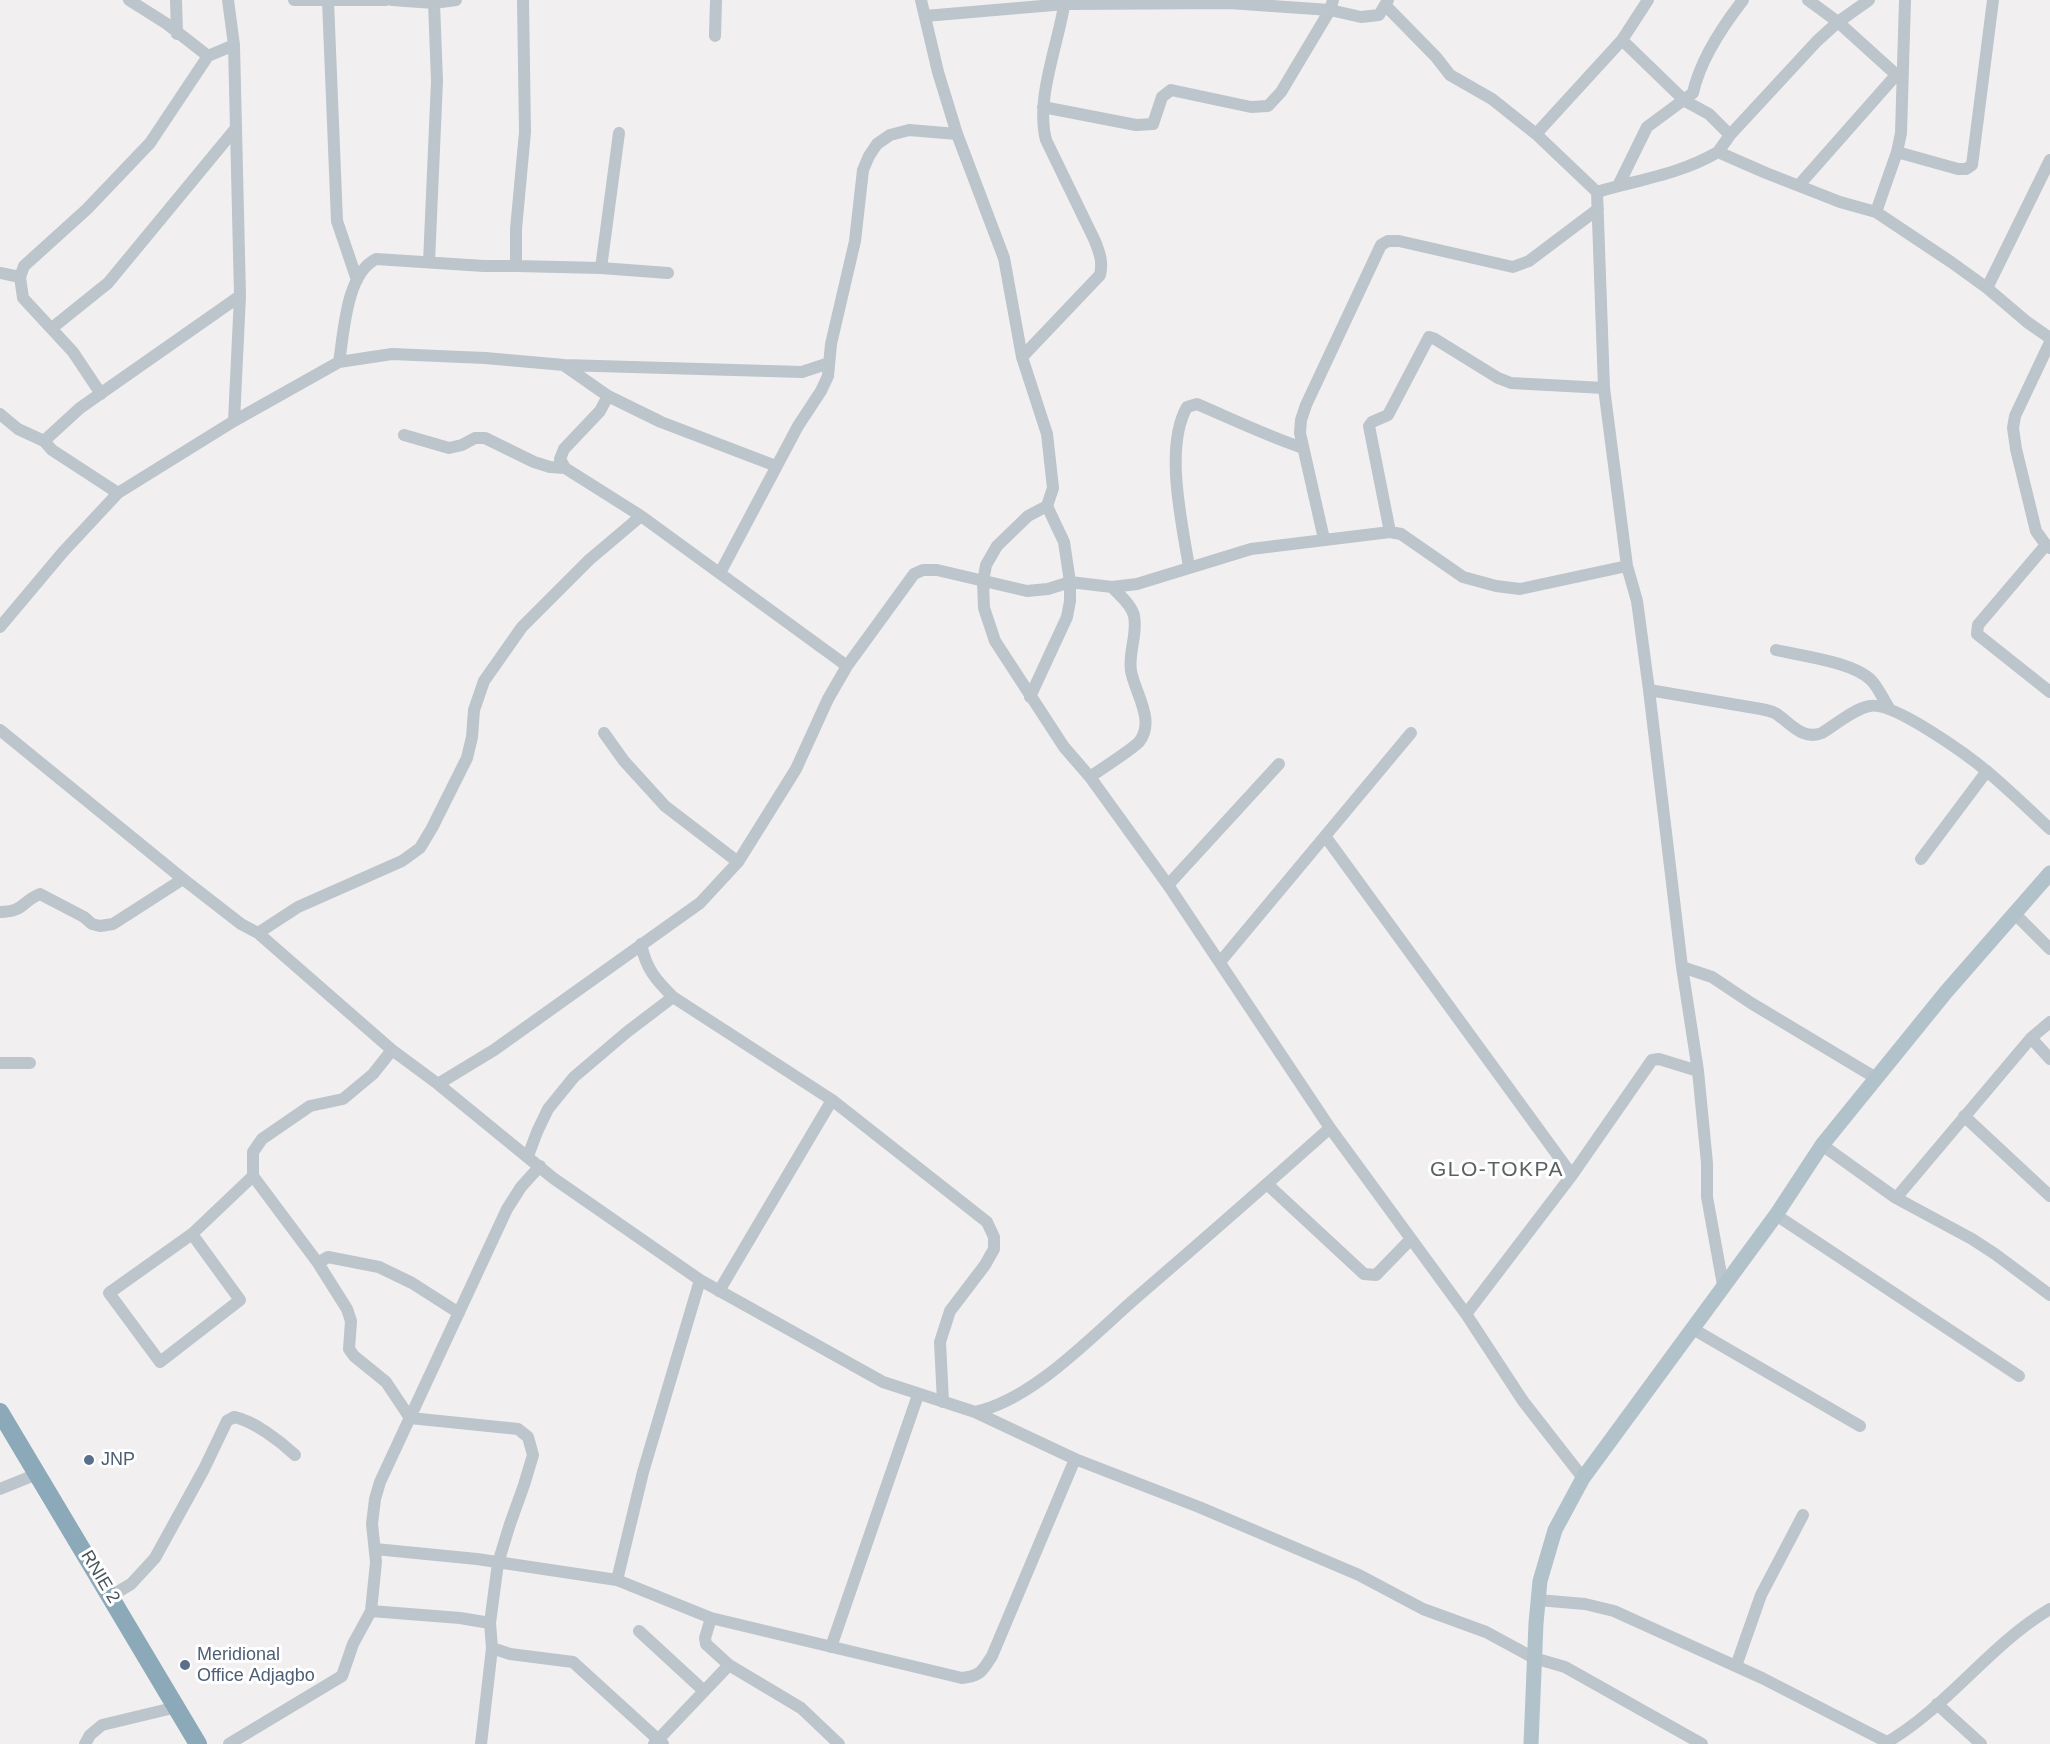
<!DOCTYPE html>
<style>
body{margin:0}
canvas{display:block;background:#f1efef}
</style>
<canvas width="2050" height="1744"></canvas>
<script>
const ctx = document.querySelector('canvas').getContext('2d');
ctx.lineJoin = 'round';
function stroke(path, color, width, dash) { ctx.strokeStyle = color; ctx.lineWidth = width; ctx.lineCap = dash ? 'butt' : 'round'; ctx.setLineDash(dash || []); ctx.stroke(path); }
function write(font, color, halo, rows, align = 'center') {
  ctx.font = font + ' Helvetica,sans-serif'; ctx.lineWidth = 6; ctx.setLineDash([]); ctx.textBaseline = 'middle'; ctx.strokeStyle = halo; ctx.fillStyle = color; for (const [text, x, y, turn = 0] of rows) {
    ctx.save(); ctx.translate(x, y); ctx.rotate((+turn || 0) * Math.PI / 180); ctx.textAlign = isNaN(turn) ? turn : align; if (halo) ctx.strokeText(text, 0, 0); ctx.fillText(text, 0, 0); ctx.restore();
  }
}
stroke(new Path2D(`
 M129 0 167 24 208 56 234 45
 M176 0 177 34
 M228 0 234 45 240 296 234 421
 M294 0H386
 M392 0 434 3 456 0
 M921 0 938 72 957 134 1004 258 1022 357 1047 434 1053 488 1047 506 1028 516 997 546 986 565 983 582 984 608 995 641 1064 747 1090 777 1168 885 1330 1128 1466 1314 1523 1401 1583 1478
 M1808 0 1838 22 1901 79
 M328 1 337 221 357 280
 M1385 5 1436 57 1450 75 1492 99 1536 134 1597 192 1604 388 1627 566 1637 601 1649 690 1682 967 1698 1071 1707 1163V1197L1723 1285
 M925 16 1065 4 1229 3 1330 10 1361 17 1379 15 1388 0
 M715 36 716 0
 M1622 40 1685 101 1709 114 1730 135
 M1043 107 1136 125 1153 124 1162 97 1171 90 1251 107 1268 106 1281 92 1330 10 1333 0
 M1536 134 1622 40 1648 0
 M1718 152 1730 135 1817 41 1838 22 1869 0
 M1897 152 1958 169H1966L1972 165 1993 0
 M1799 185 1897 74
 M1618 186 1647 127 1693 93C1700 60 1722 27 1743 0
 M1597 192C1641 179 1678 175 1718 152L1766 173 1840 202 1876 212 1951 262 1987 288 2027 322 2050 338
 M1876 212 1897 152 1901 133 1905 0
 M429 262 437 81 434 3
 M516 266 601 268 668 273
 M601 268 619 133
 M0 273 20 277
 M1987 288 2050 160
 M52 328 108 283 236 128
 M2050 342 2015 416 2013 428 2016 449 2036 531 2046 545 2050 548
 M1022 357 1100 275C1103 262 1100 254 1095 241L1046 140C1035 98 1059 43 1065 0
 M339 362C344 332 346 274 376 259L484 266H516V229L525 132 523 0
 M565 366 608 396 600 411 564 449 560 459 565 468 641 516 847 666
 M101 394 73 352 23 298 20 277 24 266 87 209 150 143 208 56
 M608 396 661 422 776 466
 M0 414 18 429 44 441 52 450 118 493
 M404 435 449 448 462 445 475 438H485L534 462 550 467 565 468
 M44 441 80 408 240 296
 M1390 532 1369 426 1372 422 1388 415 1429 337 1435 339 1498 378 1511 383 1604 388
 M1324 539 1300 433 1301 420 1306 405 1381 245 1388 241H1399L1513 267 1529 261 1598 209
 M2046 545 1978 625 1977 634 2050 692
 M1189 567C1182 523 1164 447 1187 407L1197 404C1232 419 1267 436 1303 448
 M720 573 798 426 821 391 828 376 831 344 855 241 863 170 869 156 877 144 890 135 909 130 957 134
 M0 627 63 552 118 493 234 421 339 362 392 354 485 358 564 365 802 372 829 363
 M1776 650C1802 656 1853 662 1871 680 1878 687 1883 699 1889 708
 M1649 690 1761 709C1766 710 1771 711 1775 713 1790 722 1802 741 1822 733 1835 725 1855 708 1870 706 1893 701 1969 756 1989 773 2010 791 2030 810 2050 829
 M1030 697 1067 617 1070 601V582L1064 542 1047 506
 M0 730 183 879 241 924 258 933 392 1050 438 1084 553 1178 700 1280 883 1382 975 1412 1075 1459 1199 1507 1359 1575 1423 1609 1486 1632 1534 1658 1565 1667 1702 1744
 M604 733 624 761 665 806 738 862
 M1090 777C1101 769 1130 751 1139 742 1156 721 1135 693 1131 671 1128 653 1138 633 1134 616 1132 605 1119 595 1112 587
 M1325 836 1572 1175
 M1921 859 1987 771
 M1168 885 1279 764
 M0 912C24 912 22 901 40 894L84 917 92 924 100 926 113 924 183 879
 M2014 913 2050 949
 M258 933 298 907 402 861 420 848 432 828 467 758 472 737 474 710 484 681 522 627 589 560 641 516
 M641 944C646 969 656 980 673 997L832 1100 987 1222 994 1237V1249L985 1265 950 1311 940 1342 943 1402
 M1220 962 1411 733
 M1682 967 1712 977 1751 1003 1876 1078
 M2031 1038 2050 1059
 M0 1063H30
 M438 1084 494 1050 700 903 738 862 796 769 828 699 847 666 914 574 923 570H937L1027 591 1048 589 1070 582 1112 587 1137 584 1251 549 1390 532 1401 534 1463 577 1496 586 1520 589 1627 566
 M1964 1116 2050 1196
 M1822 1145 1896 1198 1972 1239 1995 1254 2050 1295
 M528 1156 537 1132 548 1109 574 1077 627 1032 673 997
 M253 1176 318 1263 347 1309 351 1321 349 1349 354 1356 386 1382 410 1418 518 1429 528 1437 533 1455 524 1485 510 1524 498 1563 490 1623 492 1648 481 1744
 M1267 1184 1364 1274 1376 1275 1411 1239
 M1896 1198 2031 1038 2050 1022
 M1776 1215 2019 1376
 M192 1234 240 1300 160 1362 109 1293Z
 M192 1234 253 1176V1152L262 1139 310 1106 343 1099 373 1074 392 1050
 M318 1263 328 1257 379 1267 412 1283 459 1313
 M719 1291 832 1100
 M1466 1314 1572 1175 1652 1060 1659 1059 1698 1071
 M1693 1329 1860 1426
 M975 1412C1033 1400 1093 1335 1137 1297 1202 1241 1266 1185 1330 1128
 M0 1489 37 1474
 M375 1549 477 1559 617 1580 711 1618 962 1678C981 1676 982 1671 992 1656L1075 1459
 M617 1580 643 1472 700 1280
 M111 1596 131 1584 155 1558 204 1469 227 1421 234 1417C254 1421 280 1441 295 1455
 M1538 1600 1585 1604 1614 1611 1762 1678 1887 1742
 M371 1611 460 1618 490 1623
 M711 1618 705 1638 706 1644 729 1665 801 1708 839 1744
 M639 1631 703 1690
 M831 1647 918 1395
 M492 1648 510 1654 573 1662 663 1744
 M1736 1666 1761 1595 1803 1515
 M1937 1704 1981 1744
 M85 1744 90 1735 102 1725 177 1707
 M229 1744 342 1676 353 1644 371 1611 376 1562 372 1524 375 1499 380 1482 507 1209 521 1187 540 1166
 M654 1744 729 1665
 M1884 1744C1946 1709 1989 1645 2050 1609`), '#bcc5cb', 12);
stroke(new Path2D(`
 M1531 1744 1536 1623 1540 1581 1555 1530 1583 1478 1776 1215 1822 1145 1946 992 2050 873`), '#b1c2cb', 15);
stroke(new Path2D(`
 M0 1412 198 1744`), '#8ba9b9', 18);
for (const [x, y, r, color] of [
 [89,1460,6,"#5c6f8a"],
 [185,1665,6,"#5c6f8a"]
]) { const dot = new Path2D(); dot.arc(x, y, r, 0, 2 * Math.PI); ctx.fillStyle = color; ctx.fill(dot); stroke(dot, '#fff', 2); }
write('18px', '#4e5e75', '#fff', [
 ["JNP",101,1460],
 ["Meridional",197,1655],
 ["Office Adjagbo",197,1676]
], 'left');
write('18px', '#48555b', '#fff', [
 ["RNIE 2",100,1577,59]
]);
ctx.letterSpacing = '1.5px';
write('21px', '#5c6063', '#fff', [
 ["GLO-TOKPA",1497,1170]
]);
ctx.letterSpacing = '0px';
</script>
